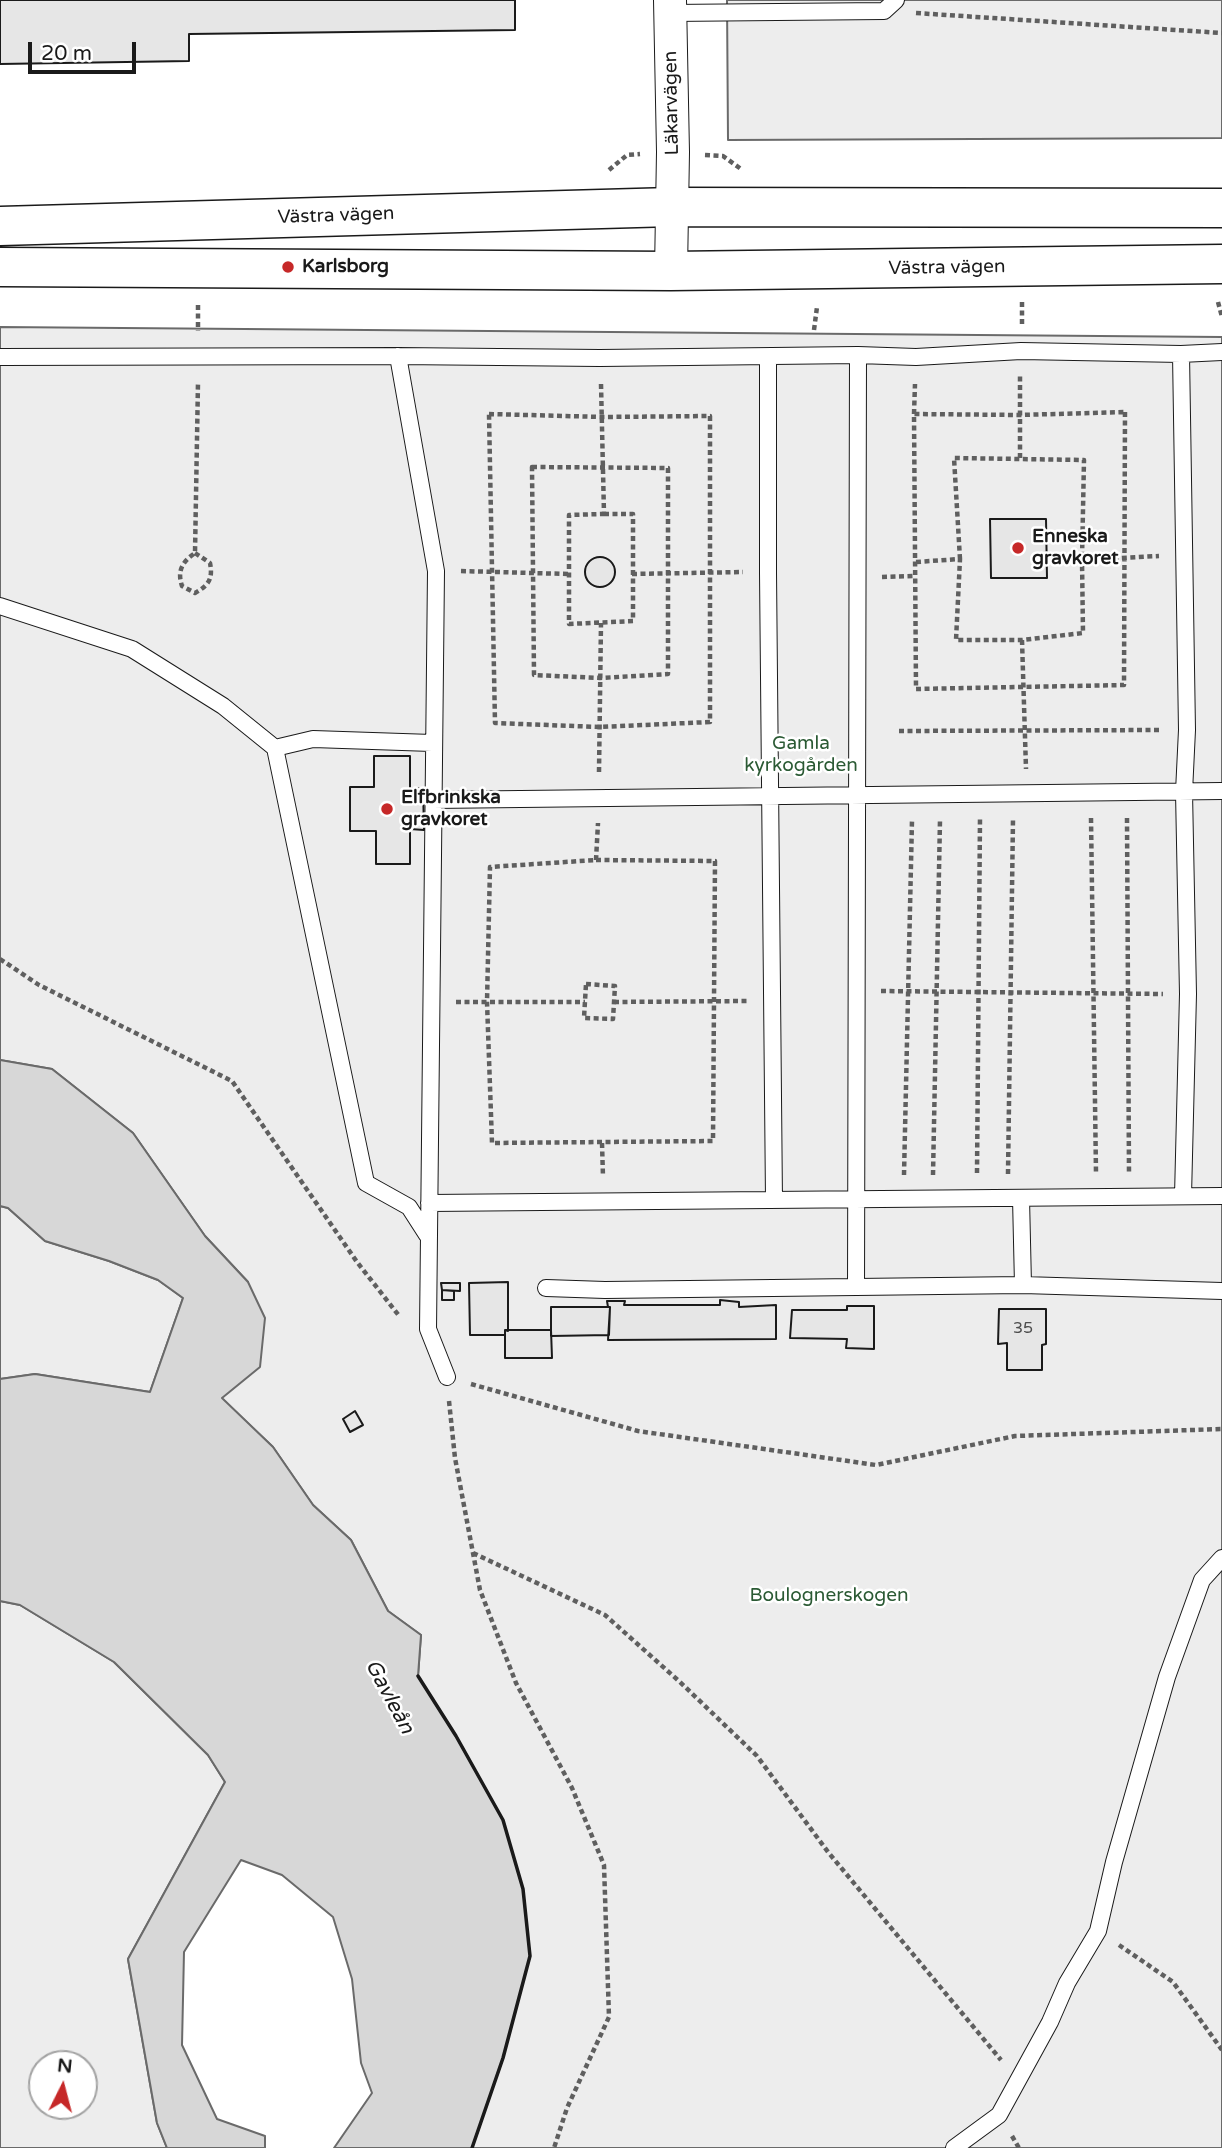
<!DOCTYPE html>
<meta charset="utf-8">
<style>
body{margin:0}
#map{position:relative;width:1222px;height:2148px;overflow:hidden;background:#fff;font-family:"Varela Round",sans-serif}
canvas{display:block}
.north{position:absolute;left:28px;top:2050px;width:70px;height:70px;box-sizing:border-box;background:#fff;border:2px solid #a3a3a3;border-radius:50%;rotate:6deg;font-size:19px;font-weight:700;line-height:28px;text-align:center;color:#1a1a1a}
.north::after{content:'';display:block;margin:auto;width:24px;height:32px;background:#c62828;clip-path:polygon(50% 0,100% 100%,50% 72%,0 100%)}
.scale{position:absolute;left:28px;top:42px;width:108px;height:32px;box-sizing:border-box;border:4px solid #1a1a1a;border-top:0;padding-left:9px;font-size:21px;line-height:24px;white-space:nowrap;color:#1a1a1a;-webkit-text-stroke:5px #fff;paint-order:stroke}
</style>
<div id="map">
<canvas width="1222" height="2148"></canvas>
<div class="north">N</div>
<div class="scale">20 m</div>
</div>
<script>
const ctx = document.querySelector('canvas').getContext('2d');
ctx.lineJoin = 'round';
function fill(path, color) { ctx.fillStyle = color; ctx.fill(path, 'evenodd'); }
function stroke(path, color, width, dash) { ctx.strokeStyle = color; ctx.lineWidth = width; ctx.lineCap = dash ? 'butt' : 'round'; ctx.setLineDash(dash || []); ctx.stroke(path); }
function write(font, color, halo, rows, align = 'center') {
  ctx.font = font + ' "Varela Round",sans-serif'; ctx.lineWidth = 5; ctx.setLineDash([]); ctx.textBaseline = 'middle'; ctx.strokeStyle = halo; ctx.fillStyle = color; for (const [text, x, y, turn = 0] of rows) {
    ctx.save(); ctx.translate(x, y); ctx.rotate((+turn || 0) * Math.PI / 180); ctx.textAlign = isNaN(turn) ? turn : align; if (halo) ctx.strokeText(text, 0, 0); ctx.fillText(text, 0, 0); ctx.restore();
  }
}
const built = new Path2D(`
 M727 0H1222V138L728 140Z
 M0 327 1222 337V2148H472L503 2058 456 1736 418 1676 421 1635 388 1611 351 1540 313 1505 273 1447 221 1398 248 1282 205 1236 133 1133 52 1069 0 1060Z
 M0 1206 8 1208 45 1241 109 1261 158 1280 183 1298 150 1392 35 1374 0 1379Z
 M0 1601 20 1605 114 1662 208 1755 225 1782 128 1959 157 2123 167 2148H0ZM42 2064H84V2106H42Z`);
fill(built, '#ededed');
stroke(built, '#6a6a6a', 2);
const water = new Path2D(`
 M0 1060 52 1069 133 1133 205 1236 248 1282 265 1318 260 1367 222 1398 273 1447 313 1505 351 1540 388 1611 421 1635 418 1676 456 1736 503 1820 523 1889 530 1956 503 2058 472 2148H334L372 2093 361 2063 352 1979 333 1917 282 1875 241 1860 184 1952 182 2045 217 2119 265 2136V2148H167L157 2123 128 1959 225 1782 208 1755 114 1662 20 1605 0 1601V1379L35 1374 150 1392 183 1298 158 1280 109 1261 45 1241 8 1208 0 1206Z`);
fill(water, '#d7d7d7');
stroke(water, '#6a6a6a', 2);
const building = new Path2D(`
 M0 0H515V30L189 34V61L0 64Z
 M990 519H1046L1047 578H991Z
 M585 572a15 15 0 1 1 30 0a15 15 0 1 1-30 0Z
 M374 756H410V789L423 788 424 830 410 829V864H376V831H350V787H374Z
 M508 1282V1331L505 1330V1335H470L469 1283Z
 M441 1283H460V1291L442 1290Z
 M442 1290 454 1291V1300H442Z
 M720 1300 739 1302V1307L776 1305V1339L608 1340 610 1307H608L607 1301H625L624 1305H720Z
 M847 1306H874V1349L846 1348 847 1339 790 1338 792 1310H847Z
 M551 1307H610L609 1335 551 1336Z
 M999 1309H1046V1344L1042 1345V1370H1007V1343L998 1344Z
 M505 1330H551L552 1358H505Z
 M355 1411 363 1425 350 1432 343 1419Z`);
fill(building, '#e6e6e6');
stroke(building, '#1a1a1a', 2);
const lane = new Path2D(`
 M670 13 884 11 896 0
 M1181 354 1187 730 1184 792 1188 994 1183 1196
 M398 356 436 571 428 1329 447 1377
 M0 357 398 356 600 358 858 355 916 357 1021 351 1181 354 1222 352
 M768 357V573L774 1200
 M0 606 132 649 223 706 275 748 366 1183 409 1207 427 1235
 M275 748 313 739 432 743
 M433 800 1222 791
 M1021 1198 1023 1285
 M429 1203 1222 1196
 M856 1287 1023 1285 1222 1291
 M546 1288 605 1290 856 1287 858 355
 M954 2148 999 2115 1050 2022 1067 1983 1098 1931 1114 1862 1167 1677 1202 1580 1222 1558`);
const street = new Path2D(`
 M670 0 673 152 671 271`);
const secondary = new Path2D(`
 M0 226 672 207 1222 208
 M0 267 671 271 1222 264`);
stroke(lane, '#1a1a1a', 18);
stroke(street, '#1a1a1a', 34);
stroke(secondary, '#1a1a1a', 41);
stroke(new Path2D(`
 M916 13 1222 33
 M705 155 723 156 741 169
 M609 170 627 155 640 154
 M1022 302V325
 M1218 302 1222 317
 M198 305V331
 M814 330 817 307
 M601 384 604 514
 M1125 412 1124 685 916 689 914 414 1020 415Z
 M489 414 603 417 710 416V722L599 727 495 723Z
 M914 414 915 384
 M1020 458V375
 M532 467 668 468V674L600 678 534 675Z
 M604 514H633V621L569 624V515Z
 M195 553 210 563C213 579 209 585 195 593L182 586C177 571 182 562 195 553L198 382
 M960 559 954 458 1084 460 1082 560
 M916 562 960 559 956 640H1022L1083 633 1082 560 1159 556
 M461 571 568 574
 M632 574 743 572
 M882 577 914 576
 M1022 640 1026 769
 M899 731 1160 730
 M599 772 601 623
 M1091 818 1096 1173
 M1127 818 1129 1173
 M596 860 715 861 713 1141 492 1143 487 1002 490 867Z
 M596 860 598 823
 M0 959 39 985 232 1081 357 1262 400 1317
 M586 984 615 986 613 1019 584 1018Z
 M881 991 1163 994
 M456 1002H585
 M614 1002 748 1001
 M602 1143 603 1177
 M977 1173 980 818
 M1008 1174 1013 819
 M904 1175 912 820
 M933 1175 940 820
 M471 1384 638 1431 876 1465 1015 1436 1222 1429
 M449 1401 455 1458 480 1590 516 1683 572 1788 604 1865 609 2017 567 2108 554 2148
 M473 1553 605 1615 680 1682 757 1756 828 1852 1001 2060
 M1119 1945 1173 1982 1222 2050
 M1012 2136 1019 2148`), '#5f5f5f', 4.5, [5, 3.5]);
stroke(lane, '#fff', 16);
stroke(street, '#fff', 32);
stroke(secondary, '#fff', 38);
stroke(new Path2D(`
 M418 1676 456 1736 503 1820 523 1889 530 1956 503 2058 472 2148`), '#1a1a1a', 3.5);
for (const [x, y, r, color] of [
 [288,267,7,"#c62828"],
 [1018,548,7,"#c62828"],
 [387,809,7,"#c62828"]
]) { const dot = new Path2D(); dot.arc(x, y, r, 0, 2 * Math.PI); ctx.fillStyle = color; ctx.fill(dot); stroke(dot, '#fff', 2.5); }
write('16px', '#4d4d4d', null, [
 ["35",1023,1329]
]);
write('19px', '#1a1a1a', '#fff', [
 ["Läkarvägen",672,103,-91],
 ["Västra vägen",336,216,-2],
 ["Västra vägen",947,268,-1]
]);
write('bold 19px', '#1a1a1a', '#fff', [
 ["Karlsborg",302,267],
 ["Enneska",1032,537],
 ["gravkoret",1032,559],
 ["Elfbrinkska",401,798],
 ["gravkoret",401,820]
], 'left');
write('19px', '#2b5a34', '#fff', [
 ["Gamla",801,744],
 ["kyrkogården",801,766],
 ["Boulognerskogen",829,1596]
]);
write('italic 21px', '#1a1a1a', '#fff', [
 ["Gavleån",389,1697,62]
]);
</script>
